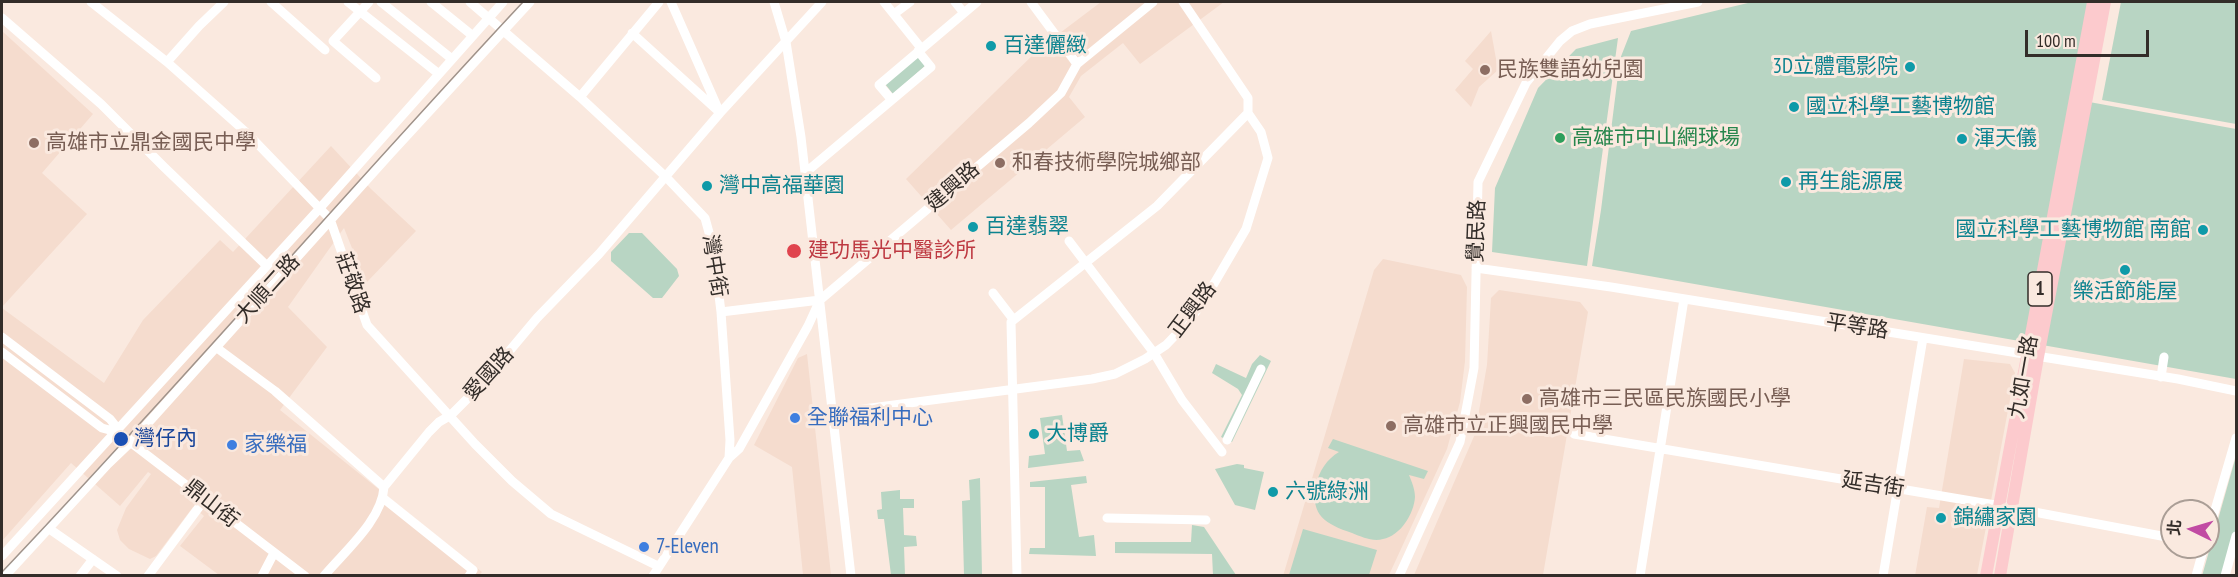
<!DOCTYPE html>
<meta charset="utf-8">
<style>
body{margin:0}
#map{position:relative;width:2238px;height:577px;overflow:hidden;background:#fae9df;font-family:"PT Sans Narrow","Noto Sans TC",sans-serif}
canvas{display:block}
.frame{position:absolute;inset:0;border:3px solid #332d29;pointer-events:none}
.north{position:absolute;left:2160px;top:499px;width:60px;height:60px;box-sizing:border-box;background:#fae9df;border:2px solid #aa9e96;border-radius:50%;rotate:275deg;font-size:16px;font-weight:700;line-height:24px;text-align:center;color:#332d29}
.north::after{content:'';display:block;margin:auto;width:21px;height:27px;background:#c14ba3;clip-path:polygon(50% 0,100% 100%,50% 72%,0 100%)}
.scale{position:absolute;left:2025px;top:30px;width:124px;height:27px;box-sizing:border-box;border:3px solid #332d29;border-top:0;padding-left:8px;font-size:18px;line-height:21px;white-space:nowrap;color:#332d29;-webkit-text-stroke:4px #fae9df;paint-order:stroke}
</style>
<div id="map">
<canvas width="2238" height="577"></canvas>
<div class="frame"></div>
<div class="north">北</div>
<div class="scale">100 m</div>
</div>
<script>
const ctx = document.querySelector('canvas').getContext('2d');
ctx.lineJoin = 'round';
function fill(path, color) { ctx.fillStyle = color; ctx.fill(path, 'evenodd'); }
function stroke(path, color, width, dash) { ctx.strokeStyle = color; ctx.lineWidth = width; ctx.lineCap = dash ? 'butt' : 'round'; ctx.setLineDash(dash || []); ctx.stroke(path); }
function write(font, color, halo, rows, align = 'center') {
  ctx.font = font + ' "PT Sans Narrow","Noto Sans TC",sans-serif'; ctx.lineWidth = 6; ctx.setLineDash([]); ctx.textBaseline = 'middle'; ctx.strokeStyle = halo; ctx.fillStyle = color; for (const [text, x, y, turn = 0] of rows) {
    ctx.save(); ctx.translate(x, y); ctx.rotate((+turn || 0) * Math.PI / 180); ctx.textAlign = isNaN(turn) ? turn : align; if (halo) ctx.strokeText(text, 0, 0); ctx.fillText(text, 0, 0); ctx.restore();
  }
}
fill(new Path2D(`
 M1101 2H1224L1140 64 1123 43 1081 76 1069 97 1085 117 951 230 906 179 1040 48Z
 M2 31 93 114 42 173 87 214 2 307Z
 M1491 31 1498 70 1479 87 1471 107 1455 90 1473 69 1465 61Z
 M331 146 371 189 416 231 366 283 344 228 288 307 327 347 280 410 482 572 479 575H219L180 546 204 516 193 507 156 556 150 559 129 549 120 540 117 530 126 508 151 474 148 472 120 506 71 463 2 541V308L104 383 143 320 220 240 233 252Z
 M1383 259 1461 275 1467 287 1465 361 1460 402 1447 449 1389 575 1283 576 1374 270Z
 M1499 290 1580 302 1588 312 1543 575H1414L1475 434 1487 365 1491 298Z
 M807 354 831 575H803L792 467 754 445 798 358Z
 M1964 359 2010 364 2015 373 1977 575 1915 576 1927 507 1939 508Z`), '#f5dcce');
fill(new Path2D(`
 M1752 2H2102L2084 101 2236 129V379L1592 266 1601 210 1620 59 1631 31Z
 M2121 2H2236V124L2102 100Z
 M1618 38 1587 266 1492 252 1495 188 1538 88 1576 49Z
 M918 55 926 65 893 94 885 84Z
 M629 233H642L677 269 679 276 662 298H653L611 261V252Z
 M1260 355 1271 361 1232 442 1221 437 1242 395 1238 389 1212 373 1216 364 1246 378 1252 364Z
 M1062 415 1067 451 1080 450 1084 461 1028 468 1029 456 1045 454 1040 418Z
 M1333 439 1428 471 1424 479 1409 475C1412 482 1415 490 1415 497 1414 514 1400 536 1383 539 1373 542 1362 537 1352 533 1326 524 1310 516 1316 485 1319 471 1327 459 1339 452L1328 448Z
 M2236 456V532L2224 575 2202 576Z
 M1237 464 1244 465V468L1264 472 1255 510 1235 505 1215 469Z
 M1086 476 1087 483 1071 485 1079 537 1094 535 1096 556 1029 554 1030 548H1045V487H1030V482Z
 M980 478 982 575H964L962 501 970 500 969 480Z
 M900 490V499H914V508H903L904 535 916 536 917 546 904 547 905 575H891L884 519H878L877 510 882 509 881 492Z
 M1192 525 1204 527 1236 575H1213L1212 554 1115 553V542H1191Z
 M1303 529 1377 550 1369 575H1289Z`), '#b8d5c3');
stroke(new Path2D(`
 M91 2 167 62 248 134 330 219 367 325 475 444 512 481 551 514 658 566
 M271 2 325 50
 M348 2 439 74
 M369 2 333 41 376 78
 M381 2 452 59
 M431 2 473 36
 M470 2 580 97 666 177 705 218 713 247 721 312 730 440 729 458 653 576
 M671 2 720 113
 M774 2 786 42 801 137 851 576
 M884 2 921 48
 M955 2 964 13
 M1031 2 1077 64
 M894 14 910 2
 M2 18 101 104 164 167 267 266
 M632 33 717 110
 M167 62 199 26 224 2
 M580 97 659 2
 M891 99 879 85 977 2
 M805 173 931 67 918 51
 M1069 241 1154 353 1182 400 1222 452
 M1476 268 1611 287 2178 379 2236 391
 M993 293 1013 319
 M721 312 820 300 1029 123 1061 93 1077 64 1153 2
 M2 337 110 419 114 424 117 432
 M217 348 275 391 384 487
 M2 352 102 428 117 432 305 576
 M2161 377 2164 357
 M833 413 1092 379 1115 374 1145 359 1166 345 1189 321 1205 299 1246 229 1268 158 1261 132 1248 113V98L1183 2
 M1574 434 2013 508 2172 538
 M1227 440 1261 369
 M729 458 739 449 808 326 819 302
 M383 498 473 570 469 576
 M1107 518 1206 520
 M48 528 117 576
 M2208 534 2236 438
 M2 556 320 208 503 2
 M5 576 108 464 131 442 390 154 530 2
 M80 576 93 559
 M148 576 205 499
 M262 576 274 553
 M324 576C345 551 382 520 384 487L429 432 439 422 451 415 481 385 537 318 599 254 720 113 822 2
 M1017 576 1011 322 1157 206 1248 113
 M1399 576 1460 442 1474 368 1478 182 1526 83 1560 41 1572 31 1590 24 1698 2
 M1640 576 1684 299
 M1883 576 1923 338
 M2196 576 2204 547
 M2225 576 2236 536`), '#fff', 9);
stroke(new Path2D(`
 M1986 576 2093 2
 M2000 576 2038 357 2105 2`), '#fccacd', 12);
stroke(new Path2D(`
 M2 572C179 386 347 190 523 2`), '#9f938b', 1.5);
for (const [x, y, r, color] of [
 [991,46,6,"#0f9aa8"],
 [1910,67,6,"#0f9aa8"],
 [1485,70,6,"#8d6e63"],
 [1794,107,6,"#0f9aa8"],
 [1560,138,6,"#2e9e5b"],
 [1962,139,6,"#0f9aa8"],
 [34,143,6,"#8d6e63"],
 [1000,163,6,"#8d6e63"],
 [1786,182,6,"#0f9aa8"],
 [707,186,6,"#0f9aa8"],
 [973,227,6,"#0f9aa8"],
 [2203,230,6,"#0f9aa8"],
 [794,251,8,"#e0444e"],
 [2125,270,6,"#0f9aa8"],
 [1527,399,6,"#8d6e63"],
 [795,418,6,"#3f7fe0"],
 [1391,426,6,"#8d6e63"],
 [1034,434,6,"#0f9aa8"],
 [121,439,8,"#1a4fb4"],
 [232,445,6,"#3f7fe0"],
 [1273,492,6,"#0f9aa8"],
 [1941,518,6,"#0f9aa8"],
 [644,547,6,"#3f7fe0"]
]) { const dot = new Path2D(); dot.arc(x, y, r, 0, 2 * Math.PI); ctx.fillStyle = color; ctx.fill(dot); stroke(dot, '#fae9df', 2); }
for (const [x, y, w] of [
 [2040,289,24]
]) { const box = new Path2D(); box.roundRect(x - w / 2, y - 17, w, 34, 4.5); ctx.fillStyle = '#fae9df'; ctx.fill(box); stroke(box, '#332d29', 1.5); }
write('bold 20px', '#332d29', null, [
 ["1",2040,289]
]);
write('21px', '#0d838f', '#fae9df', [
 ["百達儷緻",1003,46],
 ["3D立體電影院",1898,67,"right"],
 ["國立科學工藝博物館",1806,107],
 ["渾天儀",1974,139],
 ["再生能源展",1798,182],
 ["灣中高福華園",719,186],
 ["百達翡翠",985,227],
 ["國立科學工藝博物館 南館",2191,230,"right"],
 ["樂活節能屋",2125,292,"center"],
 ["大博爵",1046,434],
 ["六號綠洲",1285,492],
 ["錦繡家園",1953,518]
], 'left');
write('21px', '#785e54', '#fae9df', [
 ["民族雙語幼兒園",1497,70],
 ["高雄市立鼎金國民中學",46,143],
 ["和春技術學院城鄉部",1012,163],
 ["高雄市三民區民族國民小學",1539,399],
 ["高雄市立正興國民中學",1403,426]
], 'left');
write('21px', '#27864d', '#fae9df', [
 ["高雄市中山網球場",1572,138]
], 'left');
write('21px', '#332d29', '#fae9df', [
 ["建興路",953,187,-41],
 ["覺民路",1477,231,-88],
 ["灣中街",714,266,81],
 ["莊敬路",352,283,71],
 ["大順二路",268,289,-48],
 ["正興路",1193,310,-53],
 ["平等路",1857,327,9],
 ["愛國路",489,374,-48],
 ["九如一路",2024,377,-80],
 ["延吉街",1873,485,9],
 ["鼎山街",211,504,38]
]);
write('21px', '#be3a42', '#fae9df', [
 ["建功馬光中醫診所",808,251]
], 'left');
write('21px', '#366cbe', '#fae9df', [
 ["全聯福利中心",807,418],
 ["家樂福",244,445],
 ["7-Eleven",656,547]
], 'left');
write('21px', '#164399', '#fae9df', [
 ["灣仔內",134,439]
], 'left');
</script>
